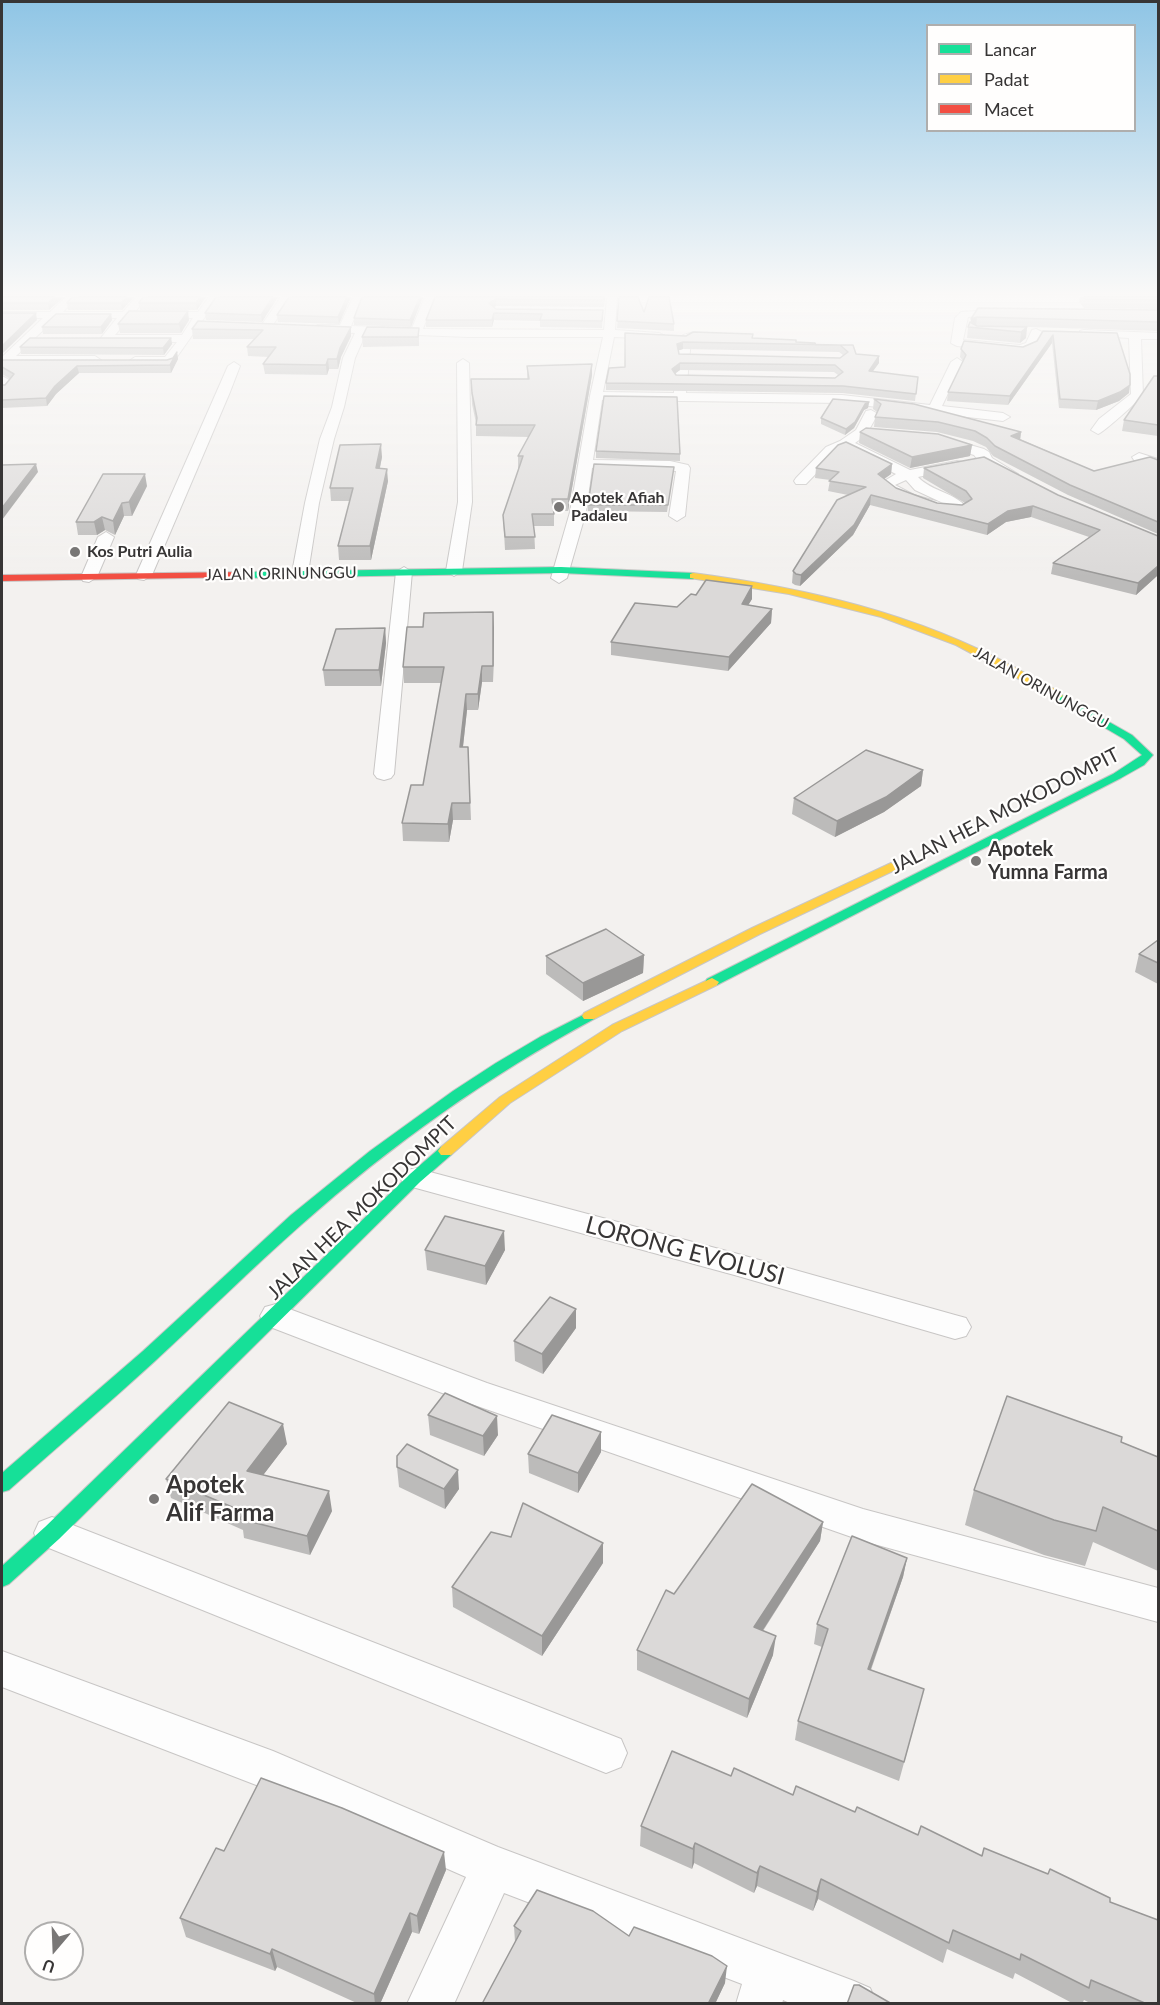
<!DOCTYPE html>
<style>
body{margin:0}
#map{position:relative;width:1160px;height:2005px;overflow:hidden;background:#f3f1ef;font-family:Lato,sans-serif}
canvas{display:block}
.frame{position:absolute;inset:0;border:3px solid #373535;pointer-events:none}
.legend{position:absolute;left:926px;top:24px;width:210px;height:108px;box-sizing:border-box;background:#fffefd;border:2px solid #afaead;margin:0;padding:8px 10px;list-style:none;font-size:18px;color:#373535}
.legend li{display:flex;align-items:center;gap:12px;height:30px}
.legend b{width:30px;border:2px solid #afaead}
.north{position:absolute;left:24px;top:1921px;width:60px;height:60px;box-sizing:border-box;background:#fffefd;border:2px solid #afaead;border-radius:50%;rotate:199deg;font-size:16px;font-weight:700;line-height:24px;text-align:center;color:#373535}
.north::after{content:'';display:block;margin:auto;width:21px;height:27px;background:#797776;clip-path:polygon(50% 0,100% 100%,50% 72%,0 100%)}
</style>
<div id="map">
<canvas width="1160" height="2005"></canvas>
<div class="frame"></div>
<ul class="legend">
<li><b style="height:8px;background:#16e098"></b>Lancar</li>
<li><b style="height:8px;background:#ffcf43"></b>Padat</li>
<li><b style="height:8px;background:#f24e42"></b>Macet</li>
</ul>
<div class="north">U</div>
</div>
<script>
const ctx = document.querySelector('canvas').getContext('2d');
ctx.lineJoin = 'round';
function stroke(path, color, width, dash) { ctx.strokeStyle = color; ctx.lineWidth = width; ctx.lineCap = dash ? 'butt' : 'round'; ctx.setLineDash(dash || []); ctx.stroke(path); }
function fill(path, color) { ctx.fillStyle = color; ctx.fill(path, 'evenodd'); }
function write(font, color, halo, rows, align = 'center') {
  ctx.font = font + ' Lato,sans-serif'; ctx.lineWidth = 4.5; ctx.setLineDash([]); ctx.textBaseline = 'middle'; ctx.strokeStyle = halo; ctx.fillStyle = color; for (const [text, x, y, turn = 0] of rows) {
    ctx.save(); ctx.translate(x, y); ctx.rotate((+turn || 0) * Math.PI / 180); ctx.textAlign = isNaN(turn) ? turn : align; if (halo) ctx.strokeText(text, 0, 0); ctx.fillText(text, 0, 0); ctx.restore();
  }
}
const street = new Path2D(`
 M66 297H77L63 312H123L136 297H147L135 312H198L209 297H219L172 364 135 365 129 361 135 357H165L177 342 102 341 100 339 117 318H56L16 356H95L101 360 99 363 8 364 2 366V357L43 318H2V312H50ZM129 318H193L182 335H115Z
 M281 297H291L271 328H263L261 326Z
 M353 297H363L351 326 412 328 425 297H435L423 329 604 330 607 297H617L615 330 659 333 665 336 659 339 614 337 603 392 674 393V376L680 337C688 331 707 331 715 337L713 339 691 340 686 393 842 395 930 405 951 362 957 358 963 362 942 406 1003 413 1010 417 1003 421 842 403 602 400 593 460 670 461 688 465 690 468 685 516 677 521 669 516 676 471 592 468 586 512 567 578 559 583 551 578 570 512 590 396 603 337H468L366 333 355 358 344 407 334 439 319 503 308 573 300 578 292 573 305 503 320 439 332 407 343 358 355 333 318 331 312 328 318 325H340Z
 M1008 309 1013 312 1012 314 968 317 963 340 1020 345 1026 343 1032 330 1036 329 1042 332 1035 347 1022 353 957 346 951 343 955 318 961 312Z
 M1084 330 1158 333V339H1141L1143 395C1138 401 1103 433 1098 434L1091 430 1099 419 1131 394 1129 338 1080 335V331Z
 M463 359 469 363 472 502 462 571 454 576 446 571 458 502 457 363Z
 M234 362 240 366 230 392 152 575 144 580 138 579 136 575 228 366Z
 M2 376 13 382 6 391 2 392Z
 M871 410 878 414 866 435 855 443 910 470 957 461 962 462 964 465 962 468 918 477C932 492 955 492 968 509L965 512C943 518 893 503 879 484L896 474 845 449 836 453 806 484H796L794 481 796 478 826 447 840 441 856 430 866 411ZM906 480 915 490 943 503 914 495 895 485Z
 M939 436 984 449 989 452 992 458 1018 474 1011 478 980 463 974 455 934 443 932 440Z
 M1139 453 1158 459V468L1134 460 1132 457Z
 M106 532 114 537 97 577 89 582 83 581 81 577 98 537Z
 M404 567 412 572 394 774 391 778 384 780 377 778 374 774 396 572Z
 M415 1168 738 1254 955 1315 966 1318 971 1327 966 1336 955 1339 738 1276 405 1185 400 1178 405 1171Z
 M276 1304 487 1383 863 1509 1158 1588V1622L863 1541 463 1401 265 1325 260 1316 265 1307Z
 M52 1517 621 1739 627 1753 621 1767 606 1773 39 1544 34 1533 39 1522Z
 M2 1651 273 1751 498 1847 854 1981 870 1988 877 2004H792L783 2000 782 2004H736L742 1984 504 1893 454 2004H407L466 1877 264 1788 2 1687Z`);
const fast = new Path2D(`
 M561 567 693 573 697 576 693 579 561 573 244 578 240 575 244 572Z
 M1058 693 1132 735 1153 755 1144 765 1121 778 717 985H707L705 982 707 979 1113 774 1142 755 1124 739 1054 698 1053 696Z
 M589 1012 594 1013 596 1016 594 1019C488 1076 391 1145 301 1225 251 1269 204 1316 155 1361 107 1405 57 1447 9 1490L2 1492V1473L143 1351 291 1215 370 1151 453 1091 496 1063 540 1037Z
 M446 1146 451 1147 454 1151 451 1155 420 1182 59 1539 9 1584 2 1587V1566L45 1527 410 1174 441 1147Z`);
const slow = new Path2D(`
 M693 573C806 588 915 613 1016 668 1031 677 1051 684 1063 696L1058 699 1054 698 956 645 881 617 789 594 690 578V574Z
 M891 863 897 867 895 870 760 934 594 1019H584L582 1016 584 1013 752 928Z
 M712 978 719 982 717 985 622 1031 510 1103 451 1155H441L438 1151 441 1147 500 1097 612 1025Z`);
const jam = new Path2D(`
 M244 572 248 575 247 577 2 581V575Z`);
stroke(street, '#c8c6c5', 2);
stroke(fast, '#c8c6c5', 2);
stroke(slow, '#c8c6c5', 2);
stroke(jam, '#c8c6c5', 2);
fill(street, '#fdfdfd');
fill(fast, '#16e098');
fill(slow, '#ffcf43');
fill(jam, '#f24e42');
fill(new Path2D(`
 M2 297H64L49 310H2V312Z
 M72 297H134L122 310H68L67 303Z
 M206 297 197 310H140L139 303Z
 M216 297H278L262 322 206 320 205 313Z
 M351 297 339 324 278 322 277 315Z
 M423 297 411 327 354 325V318Z
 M435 297H605L604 307 496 306 493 307 496 309 603 310 602 328 540 327V321L494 320 492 327H426V320Z
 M619 297 644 312 674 324V331L617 328Z
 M1080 297H1158V332V331L997 326 1027 327 1026 338 1020 343 967 338 968 327 978 308 1158 310V309L1084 308 1079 302Z
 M111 314 112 320 102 334H43L42 327Z
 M189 320 181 333H120L118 324Z
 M198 321 351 336 341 357 338 369H329L327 375 265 374 263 364 269 357 248 356 247 347 254 339H193L192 329Z
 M419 328V346L363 347 362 337Z
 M1043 331 1117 333 1129 393 1119 401 1096 410 1059 408 1052 343 1008 405 947 401 948 392 963 361 960 357 961 349 1023 347 1037 341Z
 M753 334 752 338 815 345H853L856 354 879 363 872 372 918 377 915 401 842 393 606 390V383L625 367 686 336ZM683 349 839 352 843 355 840 358 679 354V350ZM680 370 834 372 838 375 835 378 676 375 675 373Z
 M171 338 172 344 164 355 21 354 20 347Z
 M177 352 178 359 171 373H79L56 394 47 406 2 408V385H5L10 379 2 374V375V360H167L173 358Z
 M527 366 592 375 568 511H554V526H534L535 549 505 550 503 515 519 468H518V456L529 437 476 436V423L472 404 471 379H527Z
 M1158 376V436L1122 431 1124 420Z
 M874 399 1021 432 1020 439 1094 471 1158 460V534L1068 495 993 456 986 447 973 441 937 432 874 427 875 417 877 412 873 409Z
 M869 402 868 408 864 410 854 428 845 435 821 424V418Z
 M860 432 972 445 970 456 910 468 859 443Z
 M596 451 680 454V461L596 458Z
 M382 457 380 468 388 481 371 560H339L338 546 350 501H331L330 488Z
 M892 464 891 474 884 479 896 488 937 503 962 505 965 503 923 478 924 468 1058 495 1158 536V576H1157L1136 595 1051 574 1053 563 1089 537 1031 517 1006 522 987 535 870 505 853 535 800 586 795 585 792 583 793 571 848 495 828 491 830 480 815 478 816 468Z
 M674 467 667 512 588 511V505Z
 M147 486 132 516H124L115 535 105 530 97 535H78L76 522Z
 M752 599 748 605 772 609 771 623 728 671 611 655V642L677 607Z
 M385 628 386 643 381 686H325L323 670Z
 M494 628 493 682H482L478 710H467L463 747H468L471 820H453L449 842 403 841 402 823 423 785 441 683H404L403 667Z
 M923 770 921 786 884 812 835 837 792 814 794 798Z
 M1158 940V984L1135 972 1139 954Z
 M644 955 643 973 583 1001 546 974V956Z
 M425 1250H505L486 1285 427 1270Z
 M576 1328 543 1374 515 1361 514 1341Z
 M428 1415 498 1435 484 1456 430 1435Z
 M601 1432V1452L578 1493 529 1473 528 1454Z
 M1121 1442 1158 1457V1571L1093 1542 1085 1566 1044 1555 965 1525 974 1490Z
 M287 1444 263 1475 332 1511 310 1555 244 1538 243 1530 171 1498 166 1479Z
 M397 1467 459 1489 445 1509 399 1487Z
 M823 1522 820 1541 763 1631 773 1655 747 1718 637 1670V1650L674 1594Z
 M907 1558 903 1577 871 1670 919 1708 899 1781 795 1740 798 1721 822 1647 814 1644 817 1624Z
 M603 1563 542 1656 453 1607 452 1587Z
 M731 1776 793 1795 855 1812 918 1835 982 1856 984 1848 1110 1902 1158 2004H1092L1084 2000 1082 2004H1074L1015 1973 1013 1979 947 1949 943 1963 818 1899 813 1911 757 1886 754 1893 694 1863 692 1869 640 1846 641 1826Z
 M224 1851 446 1870 419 1934 412 1932 380 2004H359L277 1967 275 1971 186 1937 180 1918Z
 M514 1926 629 1936 725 1983 715 2004H483L515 1942Z`), '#bcbbba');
fill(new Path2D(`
 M55 297H64L49 310 48 303Z
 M127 297H134L122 310 121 303Z
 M200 297H206L197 310 196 303Z
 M273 297H278L262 322 261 315Z
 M347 297H351L339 324 338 317Z
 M420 297H423L411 327 410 320Z
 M496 299V306L489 310V303Z
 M188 311 189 320 181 333 179 324Z
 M36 313 37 320 2 354V346Z
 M494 313V320L492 327V320Z
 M111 314 112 320 102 334 101 327Z
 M977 317 976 326 970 328 971 319Z
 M351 327V336L341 357 338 369 337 359 340 348Z
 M1027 327 1026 338 1020 343 1021 332Z
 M1053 335 1052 343 1008 405 1010 396Z
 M171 338 172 344 164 355 163 348Z
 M683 342V349L677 351V344Z
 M177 352 178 359 171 373 170 365Z
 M879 356V363L868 378 869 371Z
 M328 359 329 369 327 375 326 365Z
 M680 363V370L672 376V369Z
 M592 364V375L568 511V499Z
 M77 366 79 373 56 394 47 406 46 398 55 386Z
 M1130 385 1129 393 1119 401 1096 410 1098 401Z
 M869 402 868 408 864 410 854 428 845 435 846 429 865 404Z
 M1021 432 1020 441 1011 436Z
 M381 444 382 457 377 481 376 468Z
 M972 445 970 456 910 468 912 457Z
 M36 464 38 472 2 520V508Z
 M892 464 891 474 877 484 878 474Z
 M387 469 388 481 371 560 370 546Z
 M145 474 147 486 132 516 129 502Z
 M871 495 870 505 853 535 800 586 801 575Z
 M122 503 124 516 115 535 113 521Z
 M1033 506 1031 517 1006 522 987 535 988 524 1008 511Z
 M102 517 105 530 97 535 94 522Z
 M1158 566 1157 576 1136 595 1138 583Z
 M752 586V599L741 617 742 604Z
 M772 609 771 623 728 671 729 657Z
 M493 612 494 628 493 682Z
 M385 628 386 643 381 686 379 670Z
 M482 666V682L478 710V694Z
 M466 694 467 710 461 764 460 747Z
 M923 770 921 786 884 812 835 837 837 821Z
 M452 803 453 820 449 842 448 824Z
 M644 955 643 973 583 1001V983Z
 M504 1231 505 1250 486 1285 485 1266Z
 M576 1309V1328L543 1374 542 1354Z
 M497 1416 498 1435 484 1456 483 1436Z
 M283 1424 287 1444 251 1491 247 1471Z
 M601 1432V1452L578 1493V1473Z
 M458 1470 459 1489 445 1509 444 1489Z
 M329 1491 332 1511 310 1555 307 1536Z
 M823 1522 820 1541 752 1647 754 1627Z
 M603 1543V1563L542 1656V1636Z
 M907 1558 903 1577 864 1688 868 1669Z
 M776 1636 773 1655 747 1718 749 1699Z
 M695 1843 694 1863 692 1869 693 1849Z
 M444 1852 446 1870 419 1934 417 1916Z
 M760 1866 757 1886 754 1893 757 1873Z
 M821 1879 818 1899 813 1911 817 1892Z
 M410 1913 412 1932 380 2004H375L374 1994Z
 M272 1949 277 1967 275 1971 270 1954Z
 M727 1966 725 1983 715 2004H708Z`), '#999897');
const building = new Path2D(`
 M2 297H55L48 303H2Z
 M72 297H127L121 303H67Z
 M143 297H200L196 303H139Z
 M216 297H273L261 315 205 313Z
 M289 297H347L338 317 277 315Z
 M362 297H420L410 320 354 318Z
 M435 297H604V300L496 299 489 303 496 309 603 310 602 321 540 320 542 314 494 313 492 320H426Z
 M619 297H638L644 312 649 297H669L674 324 617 321Z
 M1084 297H1158V300L1086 299Z
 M978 308 1158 310V322L977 317 971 319Z
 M129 311H188L179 324H118Z
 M2 313H36L2 346Z
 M56 314H111L101 327H42Z
 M198 321 351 327 340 348 337 359H328L326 365 263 364 276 347H247L263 330 192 329Z
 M970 322 977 326 1027 327 1021 332 968 327Z
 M367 327 419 328 418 337H362Z
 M1043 331 1117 333 1130 374V385L1120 392 1098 401 1060 399 1053 335 1010 396 948 392 966 355 961 349 964 341 1023 347 1037 341Z
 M693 332 753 334 752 338 796 340V342L815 343V345H853L856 354 879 356 869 371 918 377 916 394 843 386 606 383 609 368 625 367V333L686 336ZM683 342 840 345 848 352 840 358 679 354 677 344ZM680 363 835 365 843 372 835 378 676 375 672 369Z
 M30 338H171L163 348 20 347Z
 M177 352 170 365 77 366 55 386 46 398 2 400V385H5L14 374 2 367V360H167L173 358Z
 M592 364 568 499H552L554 514H532L535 537H505L503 515 523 456H518L535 425H476L477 418 472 393 471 379H529L527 366Z
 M1154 376H1158V425L1124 420Z
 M604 396 677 397 680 454 596 451Z
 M833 399 869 402 865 404 855 422 846 429 821 418Z
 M874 399 914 404 1021 432 1011 436 1094 471 1150 457 1158 460V522L1070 485 995 446 987 438 975 431 938 422 875 417 881 404Z
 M866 428 938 434 972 445 912 457 860 432Z
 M846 442 892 464 878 474 896 488 937 503 962 505 972 499 966 491 924 468 984 457 1058 495 1158 536V566L1138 583 1053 563 1100 530 1033 506 1008 511 988 524 871 495 854 525 801 575 796 574 793 571 837 500 866 487 829 481 839 472 816 468 838 445Z
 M381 444 376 468 387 469 370 546H338L353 488H330L340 445Z
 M36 464 2 508V465Z
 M594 464 674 467 668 505H588Z
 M103 474H145L129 502 122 503 113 521 102 517 94 522H76Z
 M706 580 752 586 742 604 772 609 729 657 611 642 635 603 677 607 691 594 696 595Z
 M493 612V666H482L478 694H466L460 747H468L470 803H452L448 824 402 823 411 785H423L444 667H403L407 627H423L424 613Z
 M385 628 379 670H323L336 629Z
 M866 750 923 770 886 797 837 821 794 798Z
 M606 929 644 955 583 983 546 956Z
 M1158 940V963L1139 954Z
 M445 1216 504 1231 485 1266 425 1250Z
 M550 1297 576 1309 542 1354 514 1341Z
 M445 1393 497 1416 483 1436 428 1415Z
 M1007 1396 1122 1437 1121 1442 1158 1457V1531L1103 1507 1096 1531 1054 1520 974 1490Z
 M229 1402 283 1424 247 1471 329 1491 307 1536 240 1519 244 1512 166 1479Z
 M552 1415 601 1432 578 1473 528 1454Z
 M407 1444 458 1470 444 1489 397 1467V1456Z
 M752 1484 823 1522 754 1627 776 1636 749 1699 637 1650 666 1590 674 1594Z
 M523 1503 603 1543 542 1636 452 1587 491 1532 511 1537Z
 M852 1536 907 1558 868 1669 924 1689 904 1762 798 1721 828 1629 817 1624Z
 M672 1751 731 1776 734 1768 793 1795 796 1786 855 1812 857 1807 918 1835 921 1826 982 1856 984 1848 1048 1874 1050 1869 1110 1898V1902L1158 1920V2004H1147L1091 1980 1089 1988 1021 1954 1020 1960 953 1930 949 1943 821 1879 817 1892 760 1866 757 1873 695 1843 693 1849 641 1826Z
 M261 1778 342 1808 444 1852 417 1916 410 1913 374 1994 272 1949 270 1954 180 1918 216 1848 224 1851Z
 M537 1890 593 1911 629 1936 634 1927 712 1956 727 1966 708 2004H485L483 2002 521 1931 514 1926Z
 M854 1985H859L892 2004H847Z`);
fill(building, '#dbd9d8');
stroke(building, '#999897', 1.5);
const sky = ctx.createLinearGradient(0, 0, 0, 577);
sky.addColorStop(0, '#8fc5e5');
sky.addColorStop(0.51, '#faf9f8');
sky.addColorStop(1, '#faf9f800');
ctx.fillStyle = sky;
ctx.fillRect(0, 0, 1160, 577);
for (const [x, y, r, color] of [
 [559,507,6,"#797776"],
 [75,552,6,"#797776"],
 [976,861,6,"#797776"],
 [154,1499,6,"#797776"]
]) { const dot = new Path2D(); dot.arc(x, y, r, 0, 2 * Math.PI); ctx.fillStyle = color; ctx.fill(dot); stroke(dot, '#fffefd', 2); }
write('bold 16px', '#373535', '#fffefd', [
 ["Apotek Afiah",571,498],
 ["Padaleu",571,516],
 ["Kos Putri Aulia",87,552]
], 'left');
write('16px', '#373535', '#fffefd', [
 ["JALAN ORINUNGGU",281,574,-1],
 ["JALAN ORINUNGGU",1041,688,29]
]);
write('20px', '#373535', '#fffefd', [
 ["JALAN HEA MOKODOMPIT",1005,811,-27],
 ["JALAN HEA MOKODOMPIT",362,1208,-44]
]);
write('bold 20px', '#373535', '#fffefd', [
 ["Apotek",988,850],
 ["Yumna Farma",988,873]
], 'left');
write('24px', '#373535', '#fffefd', [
 ["LORONG EVOLUSI",685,1251,15]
]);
write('bold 24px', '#373535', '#fffefd', [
 ["Apotek",166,1485],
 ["Alif Farma",166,1513]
], 'left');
</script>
